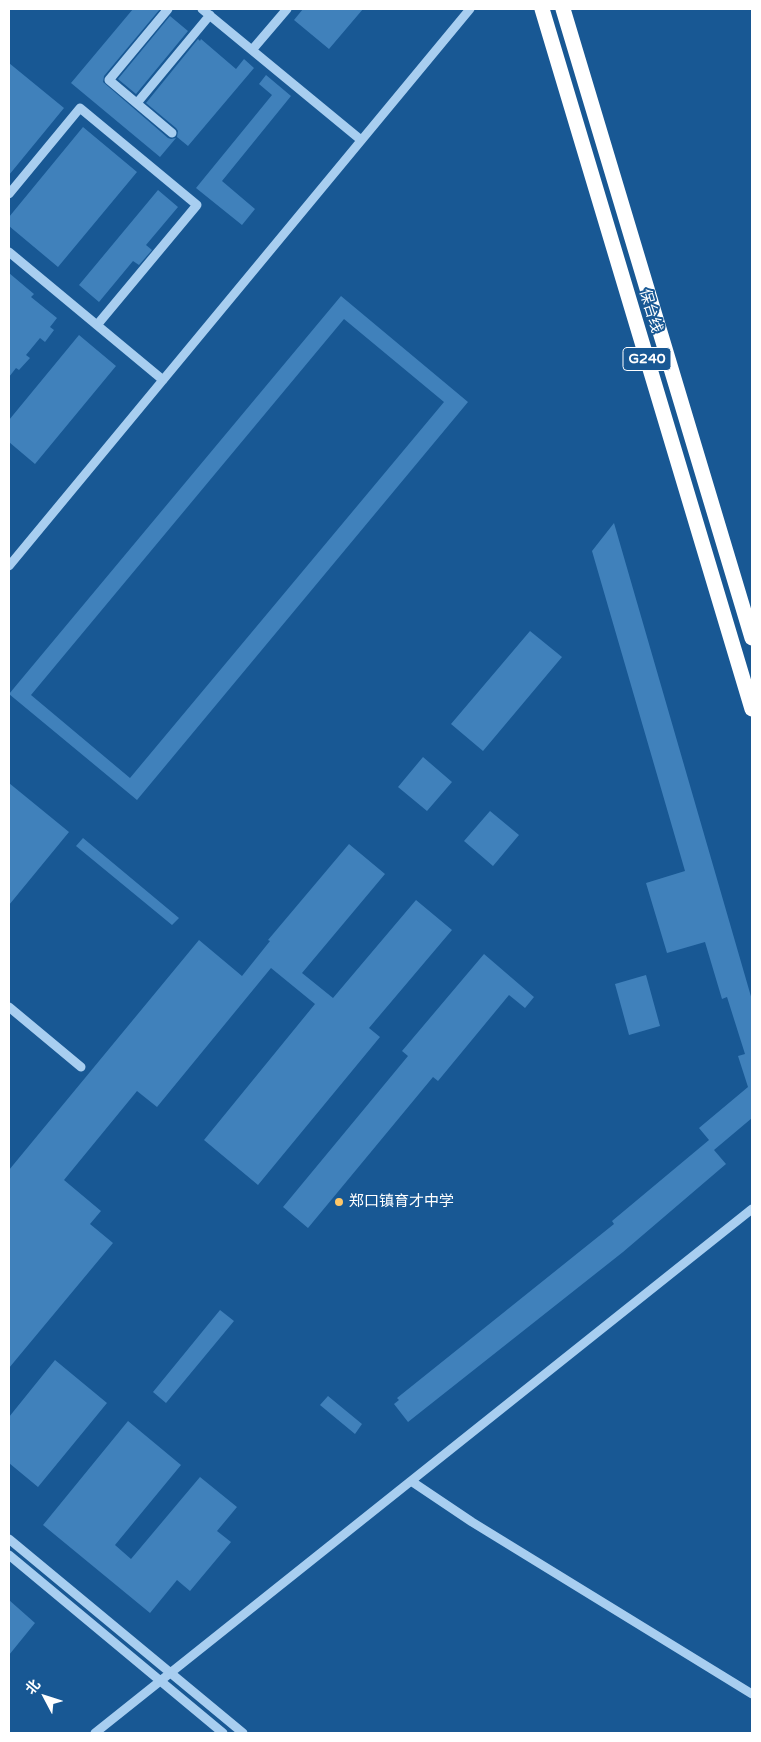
<!DOCTYPE html>
<meta charset="utf-8">
<style>
body{margin:0}
#map{position:relative;width:761px;height:1742px;overflow:hidden;background:#185894;font-family:"Varela Round","Noto Sans SC",sans-serif}
canvas{display:block}
.frame{position:absolute;inset:0;border:10px solid #fff;pointer-events:none}
.north{position:absolute;left:20px;top:1672px;width:50px;height:50px;-webkit-text-stroke:4px #185894;paint-order:stroke;rotate:310deg;font-size:14px;font-weight:700;line-height:20px;text-align:center;color:#fff}
.north::after{content:'';display:block;margin:auto;width:18px;height:22px;background:#fff;clip-path:polygon(50% 0,100% 100%,50% 72%,0 100%)}
</style>
<div id="map">
<canvas width="761" height="1742"></canvas>
<div class="frame"></div>
<div class="north">北</div>
</div>
<script>
const ctx = document.querySelector('canvas').getContext('2d');
ctx.lineJoin = 'round';
function fill(path, color) { ctx.fillStyle = color; ctx.fill(path, 'evenodd'); }
function stroke(path, color, width, dash) { ctx.strokeStyle = color; ctx.lineWidth = width; ctx.lineCap = dash ? 'butt' : 'round'; ctx.setLineDash(dash || []); ctx.stroke(path); }
function write(font, color, halo, rows, align = 'center') {
  ctx.font = font + ' "Varela Round","Noto Sans SC",sans-serif'; ctx.lineWidth = 4; ctx.setLineDash([]); ctx.textBaseline = 'middle'; ctx.strokeStyle = halo; ctx.fillStyle = color; for (const [text, x, y, turn = 0] of rows) {
    ctx.save(); ctx.translate(x, y); ctx.rotate((+turn || 0) * Math.PI / 180); ctx.textAlign = isNaN(turn) ? turn : align; if (halo) ctx.strokeText(text, 0, 0); ctx.fillText(text, 0, 0); ctx.restore();
  }
}
fill(new Path2D(`
 M133 9H160L104 76 103 82 168 138 171 139 176 138 160 157 71 83Z
 M303 9H363L329 49 294 20Z
 M170 16 188 31 136 94 118 79Z
 M198 39 200 41 201 39 236 69 244 59 254 68 188 146 177 137 178 131 176 128 146 103Z
 M9 63 64 108 9 175Z
 M266 75 291 96 222 181 255 209 242 225 196 188 272 95 259 84Z
 M83 127 137 172 58 267 9 226V217Z
 M158 190 178 207 146 245 152 250 139 265 133 261 99 302 79 285Z
 M9 273 34 294 31 297 57 318 50 327 54 330 45 342 40 338 26 355 30 358 19 370 16 368 9 377Z
 M341 296 468 402 137 800 9 694ZM344 319 444 402 130 778 31 695Z
 M79 335 116 366 35 464 9 442V420Z
 M614 523 752 1000V1118L714 1150 726 1164 623 1252 408 1422 394 1404 399 1400 397 1398 614 1224 612 1221 709 1140 699 1128 748 1087 738 1056 745 1054 727 997 722 999 705 942 667 953 646 883 685 871 592 551Z
 M530 631 562 657 483 751 451 724Z
 M423 757 452 782 427 811 398 787Z
 M9 783 69 832 9 905Z
 M490 811 519 835 493 866 464 841Z
 M83 838 179 918 172 925 76 846Z
 M349 844 385 874 302 973 333 998 416 900 452 930 369 1028 380 1037 258 1185 204 1140 315 1004 271 968 157 1107 137 1091 64 1180 101 1211 90 1224 113 1243 9 1368V1170L199 940 242 976 270 941 268 940Z
 M484 954 534 997 525 1008 509 995 438 1081 433 1077 308 1228 283 1207 408 1056 402 1051Z
 M646 975 660 1026 629 1035 615 984Z
 M220 1310 234 1321 166 1403 153 1392Z
 M55 1360 107 1403 38 1487 9 1463V1417Z
 M328 1396 362 1424 355 1434 320 1405Z
 M128 1421 181 1465 115 1545 131 1559 200 1477 237 1507 217 1531 231 1542 190 1591 177 1580 150 1613 43 1525Z
 M9 1600 35 1623 9 1655Z`), '#4081bb');
stroke(new Path2D(`
 M168 9 109 80 172 133
 M202 9 361 140
 M252 50 287 9
 M137 103 210 15
 M9 194 80 108 197 205 97 325
 M9 252 163 380
 M9 566 470 9
 M9 1007 81 1067
 M411 1481 472 1522 752 1694
 M9 1539 243 1733
 M9 1555 223 1733
 M95 1733 752 1209`), '#a8cef0', 9);
stroke(new Path2D(`
 M542 9 752 709
 M563 9 752 638`), '#fff', 15);
for (const [x, y, r, color] of [
 [339,1202,5,"#ffc767"]
]) { const dot = new Path2D(); dot.arc(x, y, r, 0, 2 * Math.PI); ctx.fillStyle = color; ctx.fill(dot); stroke(dot, '#185894', 2); }
for (const [x, y, w] of [
 [647,359,48]
]) { const box = new Path2D(); box.roundRect(x - w / 2, y - 11.5, w, 23, 4); ctx.fillStyle = '#185894'; ctx.fill(box); stroke(box, '#fff', 1); }
write('bold 14px', '#fff', null, [
 ["G240",647,359]
]);
write('15px', '#fff', '#185894', [
 ["保台线",650,311,73]
]);
write('15px', '#fff', '#185894', [
 ["郑口镇育才中学",349,1202]
], 'left');
</script>
